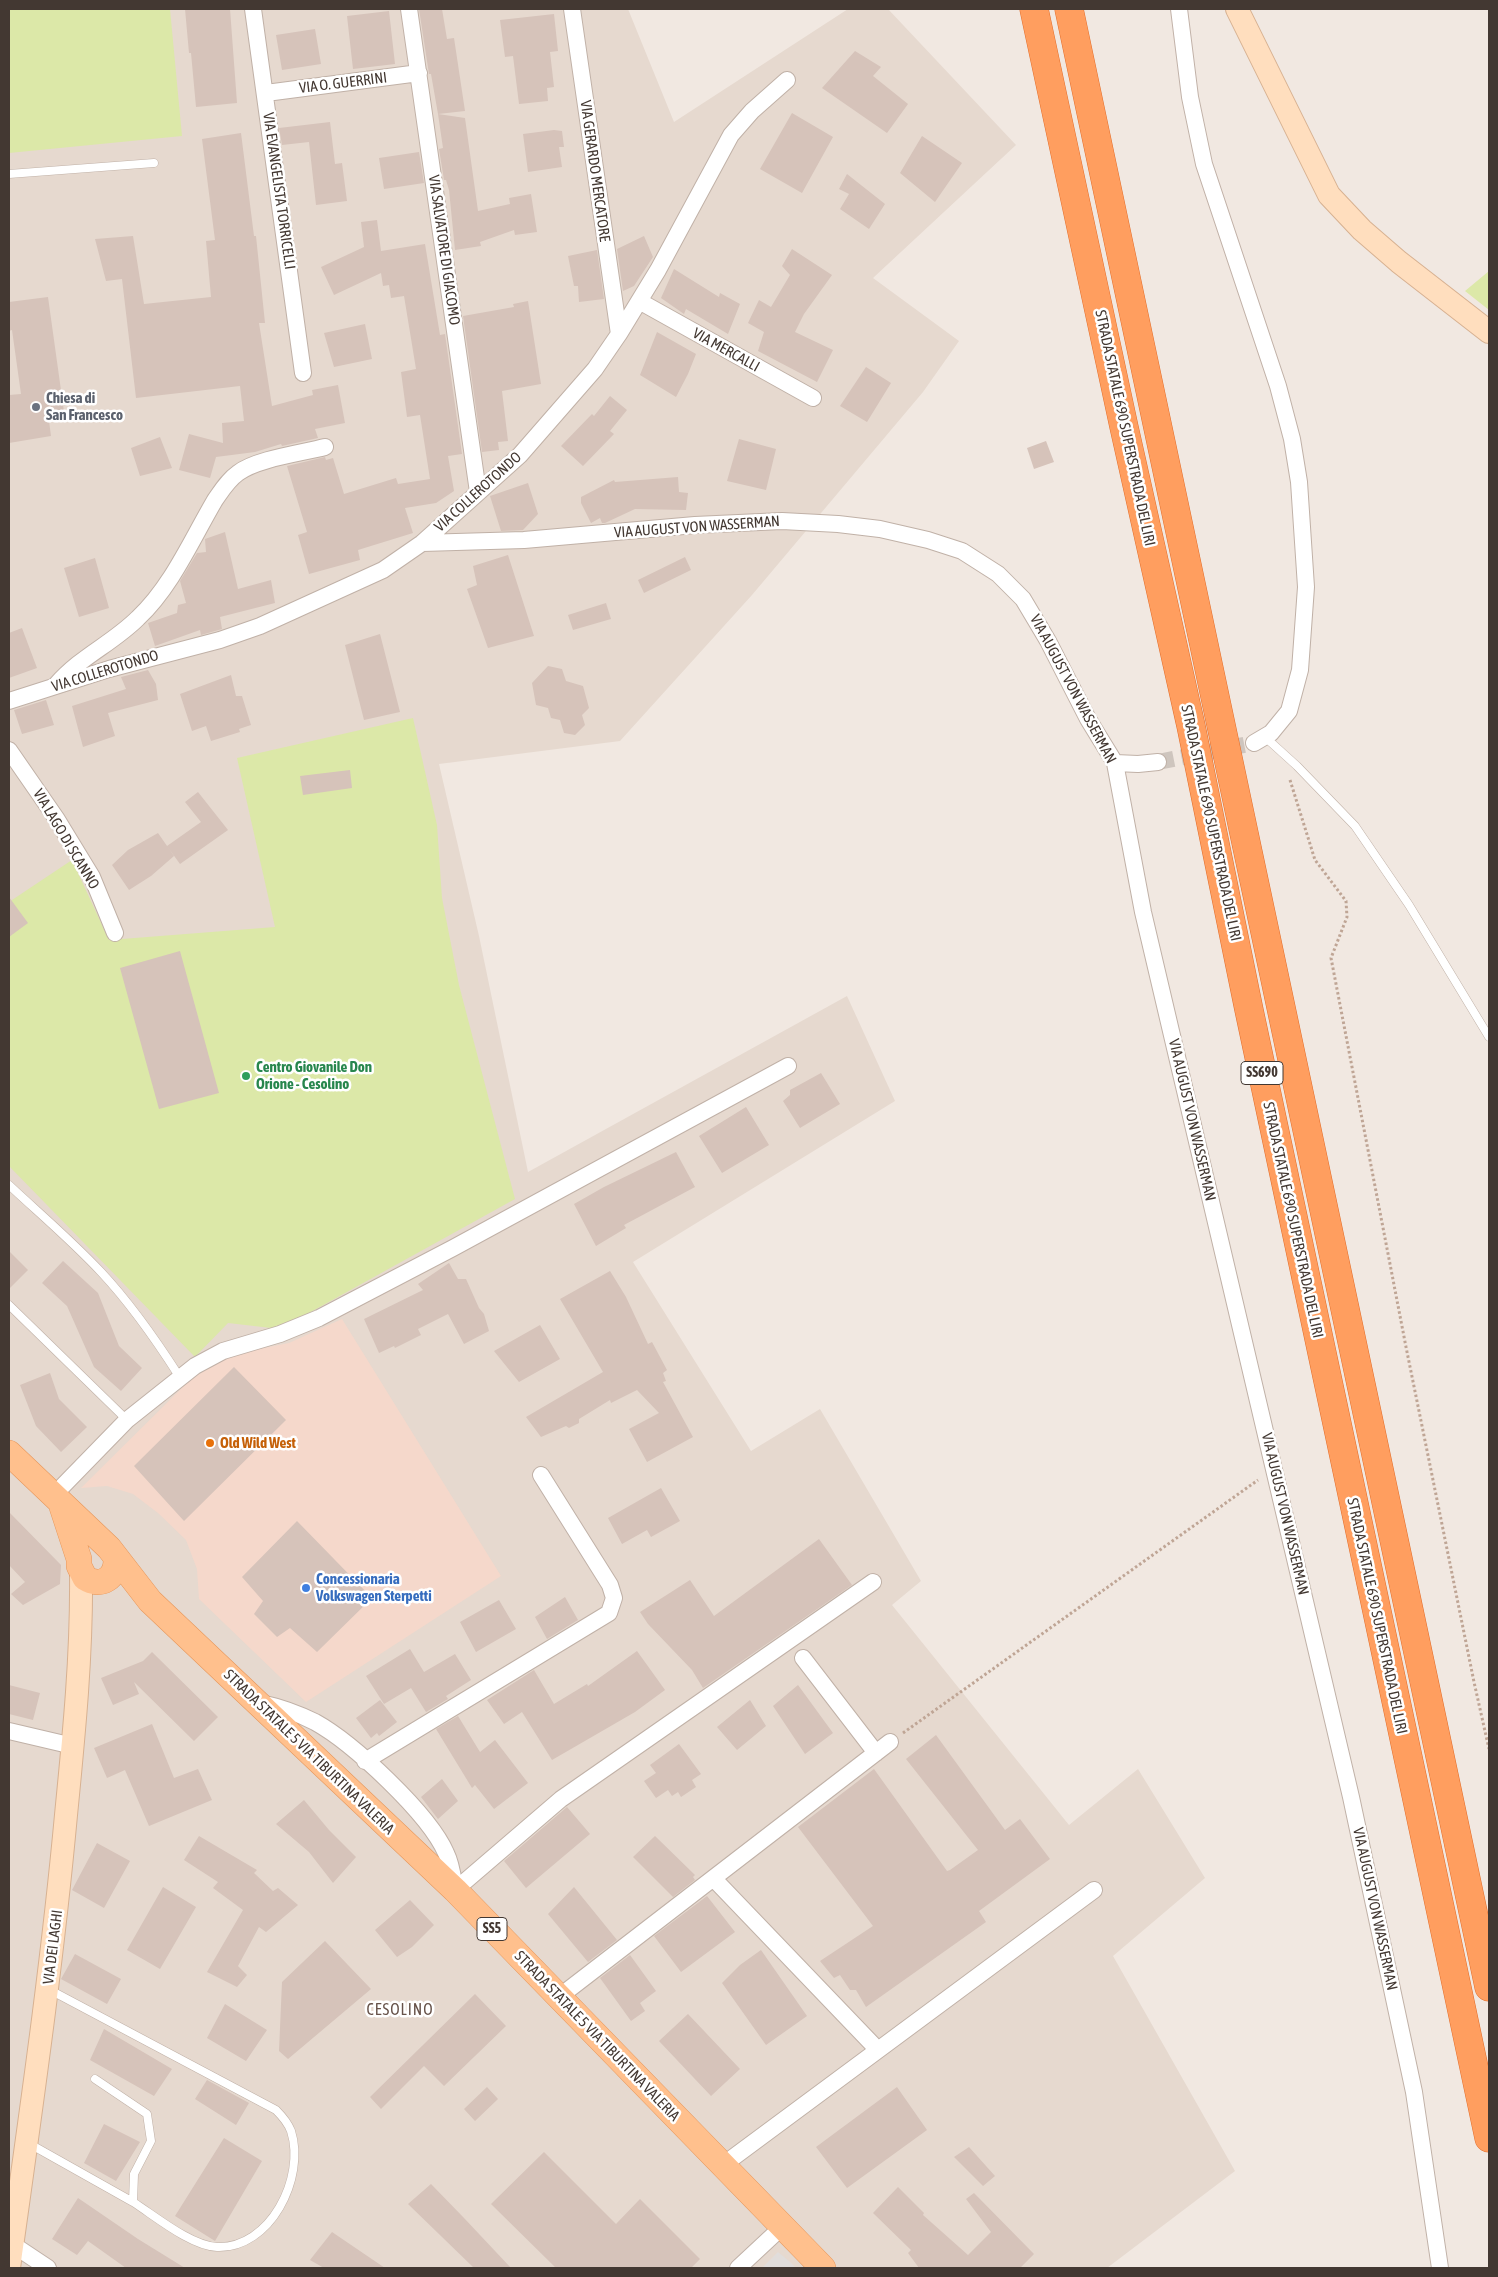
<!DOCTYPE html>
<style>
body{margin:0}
#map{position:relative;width:1498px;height:2277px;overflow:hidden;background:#f1e8e1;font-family:"Asap Condensed",sans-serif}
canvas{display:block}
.frame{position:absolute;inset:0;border:10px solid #433832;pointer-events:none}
</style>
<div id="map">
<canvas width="1498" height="2277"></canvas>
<div class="frame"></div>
</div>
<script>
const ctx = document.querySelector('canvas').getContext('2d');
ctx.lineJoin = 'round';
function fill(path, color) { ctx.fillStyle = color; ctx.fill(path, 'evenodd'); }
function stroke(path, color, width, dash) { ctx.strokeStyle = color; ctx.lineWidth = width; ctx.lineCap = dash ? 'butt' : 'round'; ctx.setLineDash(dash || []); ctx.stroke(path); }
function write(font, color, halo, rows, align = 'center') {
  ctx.font = font + ' "Asap Condensed",sans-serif'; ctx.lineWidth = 5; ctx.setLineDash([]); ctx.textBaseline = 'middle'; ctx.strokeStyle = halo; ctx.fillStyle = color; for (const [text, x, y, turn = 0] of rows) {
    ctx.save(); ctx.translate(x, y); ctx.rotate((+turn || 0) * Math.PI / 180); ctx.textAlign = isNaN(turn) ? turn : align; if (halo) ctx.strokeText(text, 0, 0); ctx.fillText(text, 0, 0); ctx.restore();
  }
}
fill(new Path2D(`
 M9 9H628L674 122 848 9H888L1016 145 873 278 959 341 923 392 752 595 620 741 439 764 479 936 528 1172 847 996 895 1101 633 1262 751 1451 820 1409 921 1581 892 1605 1069 1825 1138 1769 1205 1878 1113 1956 1235 2171 1107 2268H9Z`), '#e6d9cf');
fill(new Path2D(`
 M342 1319 501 1576 306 1702 199 1599 197 1569 186 1540 158 1513 133 1494 107 1486 81 1488 191 1379 229 1355 289 1343Z`), '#f5d8cb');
fill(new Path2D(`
 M9 9H170L182 136 9 153Z
 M1489 271V310L1465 291Z
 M413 718 437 825 442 898 459 985 515 1199 280 1329 228 1323 195 1357 9 1166V902L72 860 109 940 275 927 237 758Z`), '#dce8a8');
fill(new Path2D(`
 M778 2252 789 2261 796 2268H762Z`), '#e1dddb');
fill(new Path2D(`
 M185 9H230L237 103 196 107 191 53H189Z
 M419 9H442L447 39 454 38 465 111 438 114 431 74H429Z
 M389 11 395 64 353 69 347 16Z
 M554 14 558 51 550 52 554 87 547 88 548 101 519 104 513 56 505 57 500 20Z
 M315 29 321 64 282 70 276 35Z
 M855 51 881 67 873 76 908 104 887 133 822 88Z
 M792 113 833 137 802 193 760 169Z
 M438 114 465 118 478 211 510 204 509 198 531 194 537 232 515 235 514 230 480 242 481 246 455 250 449 190 446 180H444L439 149 443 148Z
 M330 122 335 164 342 163 347 201 316 205 309 142 282 145 279 128Z
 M554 130 562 131 564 147H559L562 167 528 172 523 134Z
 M241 133 254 236H256L265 323H259L272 406 313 395 312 390 338 385 345 423 315 429 318 438 282 446 281 444 255 452 216 457 210 478 179 470 189 434 223 443 222 423 244 421 240 386 136 398 122 279 106 281 95 239 133 236 144 304 211 297 206 241 215 240 202 139Z
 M922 136 962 163 935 202 900 173Z
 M419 152 424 183 384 189 379 158Z
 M847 174 885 204 869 229 840 209 849 194 839 189Z
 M377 220 381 251 425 244 440 335 445 334 462 454 448 456 454 491 436 503 405 508 413 533 358 550 360 560 309 574 298 535 307 532 287 466 325 457 326 460 333 458 344 494 396 478 398 484 430 479 420 415 407 417 401 372 416 369 404 296 391 298 389 285 383 286 381 273 334 295 321 267 364 247 361 222Z
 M644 236 653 257 634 286 623 291 617 249Z
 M792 249 832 275 804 314 795 332 833 350 817 382 758 351 764 332 748 323 759 300 771 307 790 275 782 266Z
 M597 250 604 299 579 302 578 286H574L568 256Z
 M674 269 719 297 720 293 740 304 728 334 686 309 684 314 661 298Z
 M48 297 65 419 49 421 51 436 9 443V395L21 394 12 330 9 331V302Z
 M528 301 541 384 502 391 508 441 498 442 499 450 482 452 463 316 514 307 513 304Z
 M365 324 372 359 334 367 324 333Z
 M657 332 696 354 688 374 676 397 640 375Z
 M866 367 891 383 867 422 840 406Z
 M610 396 627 410 610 431 614 434 583 466 561 446 592 414 594 416Z
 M160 437 172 468 140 476 131 448Z
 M739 439 776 449 766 490 727 481Z
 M1046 441 1054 462 1034 469 1027 448Z
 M678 477 679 492 688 493 686 510 635 509 605 523H602L600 518 591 523 581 503V497L614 480 615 482Z
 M528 483 538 514 523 530 501 531 490 496Z
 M225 532 238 589 271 580 275 603 220 617 222 629 201 635 200 630 155 646 148 623 177 613 178 605 186 603 180 581 197 553 206 552 205 539Z
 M508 555 534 636 488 648 467 589 477 585 473 566Z
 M685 557 691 570 644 593 638 580Z
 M95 558 109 608 79 617 64 568Z
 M606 603 611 619 573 630 568 615Z
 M22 628 37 668 9 678V633Z
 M380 634 400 712 364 720 345 645Z
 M548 666 562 669 566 681 583 686 589 708 582 715 585 725 575 735 564 733 560 720 551 718 548 708 536 705 532 683Z
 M148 670 156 684 158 700 108 713 115 736 83 747 72 706 126 689 121 677Z
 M231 675 236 696H242L251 725 239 729 240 732 211 741 206 726 192 731 180 694Z
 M46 700 54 725 22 734 14 710Z
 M350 770 352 788 303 795 300 776Z
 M198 792 228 830 180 864 167 846 201 822 185 802Z
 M158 833 174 856 151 876 129 890 112 865 128 850Z
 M9 897 28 923 9 937Z
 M180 951 219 1093 159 1109 120 968Z
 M821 1073 840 1104 800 1128 783 1101 790 1095V1090Z
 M746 1107 769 1145 722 1173 699 1136Z
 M676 1152 695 1187 624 1225 626 1228 596 1246 574 1204 604 1187Z
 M9 1251 28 1270 9 1289Z
 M63 1261 98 1293 119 1346 142 1368 121 1391 94 1367 67 1306 42 1283Z
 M449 1263 458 1279H466L479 1308 484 1314 489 1331 464 1344 448 1314 418 1329 421 1335 395 1348 394 1346 379 1353 364 1319 423 1290 418 1284Z
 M610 1271 626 1297 648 1344 652 1342 667 1370 663 1373 666 1381 663 1382 693 1437 647 1462 629 1429 659 1413 637 1390 611 1403 610 1400 579 1419V1423L569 1428 566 1426 541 1437 526 1417 603 1372 560 1299Z
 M540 1325 560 1359 519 1382 494 1351Z
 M234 1367 286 1420 184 1521 134 1466Z
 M50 1373 59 1399 87 1427 61 1452 36 1426 20 1385Z
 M661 1488 680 1521 651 1537 647 1530 622 1544 608 1518Z
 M9 1512 61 1565 60 1584 23 1605 11 1594 25 1582 9 1565Z
 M297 1521 372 1598 317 1652 290 1628 277 1637 254 1614 263 1601 242 1577Z
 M819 1539 852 1585 703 1688 692 1670 648 1624 640 1612 690 1580 714 1616Z
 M565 1597 578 1620 547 1639 535 1617Z
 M499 1600 516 1629 476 1652 460 1622Z
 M410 1649 424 1672 455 1654 471 1680 446 1696 448 1699 426 1712 411 1688 384 1704 366 1676Z
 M637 1651 665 1690 635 1712 552 1760 522 1712 504 1724 487 1700 534 1670 554 1704 587 1684 588 1686Z
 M152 1652 218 1717 194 1741 134 1682 139 1694 113 1705 101 1678 143 1661Z
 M9 1685 40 1693 33 1720 9 1714Z
 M798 1685 833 1733 805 1754 773 1706Z
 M380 1700 397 1722 379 1736 377 1733 371 1738 356 1718Z
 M750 1700 766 1726 737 1750 717 1727Z
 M458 1716 480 1752 495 1740 528 1783 494 1809 475 1785 472 1788 436 1729Z
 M152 1724 174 1778 198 1769 212 1800 149 1826 125 1770 107 1778 94 1748Z
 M936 1735 1005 1830 1020 1819 1050 1859 979 1911 986 1922 866 2007 856 1990H850L840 1975 834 1978 820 1961 873 1926 798 1827 874 1769 947 1871 950 1870 978 1850 906 1759Z
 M679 1744 701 1774 692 1780 696 1787 681 1797 678 1792 672 1796 668 1790 656 1798 644 1781 656 1773 650 1765Z
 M442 1779 458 1801 438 1819 421 1797Z
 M304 1800 329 1830 356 1857 333 1883 309 1852 276 1824Z
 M567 1807 590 1834 526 1888 504 1861Z
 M199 1836 257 1870 254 1873 273 1891 278 1888 298 1905 266 1932 259 1927 238 1966 247 1975 237 1987 207 1972 243 1910 213 1888 218 1882 184 1860Z
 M655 1836 695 1875 693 1877 695 1880 673 1897 633 1857Z
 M97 1843 130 1861 104 1908 72 1890Z
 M163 1887 196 1907 160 1969 127 1950Z
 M574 1887 617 1940 588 1962 548 1914Z
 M707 1896 735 1932 681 1972 654 1936Z
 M410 1900 434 1925 412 1947 397 1957 375 1930Z
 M325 1941 371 1989 288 2059 279 2051 282 1982Z
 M761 1950 807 2016 766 2045 722 1983 740 1965Z
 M75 1954 121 1979 107 2004 61 1979Z
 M630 1955 656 1991 640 2003 645 2011 631 2021 600 1978Z
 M475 1994 506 2026 444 2086 424 2066 381 2109 370 2097Z
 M225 2004 267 2030 246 2061 207 2038Z
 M688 2014 740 2069 711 2096 659 2041Z
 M104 2029 172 2069 154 2096 90 2060Z
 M207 2080 249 2103 236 2125 195 2099Z
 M487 2087 498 2099 475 2121 464 2109Z
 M897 2087 927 2130 847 2188 816 2147Z
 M104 2124 140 2142 116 2181 84 2163Z
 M224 2138 262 2161 215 2241 175 2216Z
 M969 2147 995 2176 983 2186 954 2157Z
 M544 2152 616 2224 640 2199 700 2259 691 2268H556L491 2204Z
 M431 2184 464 2218 511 2268H474L408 2204Z
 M898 2187 924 2213 923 2215 968 2255 991 2232 966 2199 974 2193 1034 2254 1020 2268H919L908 2253 911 2250 873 2213Z
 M78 2198 138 2239 185 2268H126L88 2241 77 2255 52 2239Z
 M332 2232 385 2268H324L310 2260Z`), '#d6c3ba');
stroke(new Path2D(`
 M1158 762 1254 743`), '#cec5be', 16, [16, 8]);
const lane = new Path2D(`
 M9 174 154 163
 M1265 737 1297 766 1355 826 1409 905 1489 1037
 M9 1185C40 1214 72 1241 101 1272 131 1304 156 1340 179 1376
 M9 1305 127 1420
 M50 1990 276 2110C282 2116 288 2123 291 2131 306 2178 270 2249 217 2247 191 2246 155 2216 133 2202L134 2174 151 2141 147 2114 95 2079
 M28 2143 133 2202`);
const street = new Path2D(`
 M253 9 303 373
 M409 9 478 492
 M572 9 619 334
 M1179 9 1190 97 1204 164 1278 386 1292 439 1299 482 1306 587 1300 670 1289 711 1271 733 1254 743
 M266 93 419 73
 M639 301 813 398
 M422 543 524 540 695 525 782 521 838 524 880 529 928 540 962 551 998 574 1023 599 1048 641 1088 719 1115 763 1143 912 1351 1797 1414 2092 1440 2268
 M56 685C81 656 112 644 138 618 172 586 192 539 215 500 222 490 228 480 238 473 256 459 302 453 325 447
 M9 701 109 669 220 640 260 626 383 570 422 543 520 455 595 369 619 334 658 270 731 135 752 111 787 80
 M9 750 56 818 92 877 115 933
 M1115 763 1138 764 1158 762
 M53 1496 127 1420 195 1366 223 1351 280 1334 319 1318 453 1248 788 1066
 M803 1658 876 1753
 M261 1703C280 1707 297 1713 315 1722 353 1743 429 1814 446 1853 452 1865 453 1878 455 1890
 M9 1731 73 1746
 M365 1761 609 1613 614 1598 610 1585 541 1475
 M714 1879 878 2050
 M455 1890 561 1799 873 1582
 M559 1997 890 1742
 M723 2165 1094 1890
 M12 2244 48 2268
 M738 2268 782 2227`);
const secondary = new Path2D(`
 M1237 9 1329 195 1362 230 1399 262 1489 332
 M9 2268C30 2117 52 1967 66 1815 74 1734 82 1654 81 1573`);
const primary = new Path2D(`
 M9 1453 109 1548 150 1601 455 1890 823 2268
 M62 1507 79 1559V1566L85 1578C101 1588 116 1578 116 1560`);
const highway = new Path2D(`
 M1034 9 1124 427 1191 726 1249 1010 1489 2138
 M1069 9 1489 1987`);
stroke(lane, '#c0b1a7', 9);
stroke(street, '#c0b1a7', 18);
stroke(secondary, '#d7b191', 24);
stroke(primary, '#e6965a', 26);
stroke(highway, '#e16d2b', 29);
stroke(new Path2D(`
 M1290 780 1315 860 1346 901 1347 917 1331 958 1406 1347 1474 1682 1489 1749
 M903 1733 1258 1480`), '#bfa595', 3, [2.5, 2.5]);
stroke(lane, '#fff', 8);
stroke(street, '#fff', 16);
stroke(secondary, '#ffdebe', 22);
stroke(primary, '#ffc08d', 25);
stroke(highway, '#ff9e5f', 28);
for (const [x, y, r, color] of [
 [36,407,5,"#6b7280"],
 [246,1076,5,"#2e9e5b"],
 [210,1443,5,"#e8710a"],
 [306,1588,5,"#3f7fe0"]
]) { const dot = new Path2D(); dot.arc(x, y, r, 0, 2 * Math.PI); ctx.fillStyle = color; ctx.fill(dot); stroke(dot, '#fff', 2); }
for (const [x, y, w] of [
 [1262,1073,42],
 [492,1929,30]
]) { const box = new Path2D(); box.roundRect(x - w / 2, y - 11.5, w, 23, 4); ctx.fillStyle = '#fff'; ctx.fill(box); stroke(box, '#433832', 1); }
write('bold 14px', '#433832', null, [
 ["SS690",1262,1073],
 ["SS5",492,1929]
]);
write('15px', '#433832', '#fff', [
 ["VIA O. GUERRINI",343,83,-7],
 ["VIA GERARDO MERCATORE",595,171,82],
 ["VIA EVANGELISTA TORRICELLI",279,191,82],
 ["VIA SALVATORE DI GIACOMO",444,250,82],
 ["VIA MERCALLI",726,350,29],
 ["STRADA STATALE 690 SUPERSTRADA DEL LIRI",1125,428,78],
 ["VIA COLLEROTONDO",478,492,-42],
 ["VIA AUGUST VON WASSERMAN",697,527,-4],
 ["VIA COLLEROTONDO",105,671,-17],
 ["VIA AUGUST VON WASSERMAN",1073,689,62],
 ["STRADA STATALE 690 SUPERSTRADA DEL LIRI",1211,823,78],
 ["VIA LAGO DI SCANNO",66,839,59],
 ["VIA AUGUST VON WASSERMAN",1192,1120,77],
 ["STRADA STATALE 690 SUPERSTRADA DEL LIRI",1293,1220,78],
 ["VIA AUGUST VON WASSERMAN",1285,1514,77],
 ["STRADA STATALE 690 SUPERSTRADA DEL LIRI",1377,1616,78],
 ["STRADA STATALE 5 VIA TIBURTINA VALERIA",309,1752,44],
 ["VIA AUGUST VON WASSERMAN",1375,1909,78],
 ["VIA DEI LAGHI",53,1947,-83],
 ["STRADA STATALE 5 VIA TIBURTINA VALERIA",597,2036,46]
]);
write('bold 15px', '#5b616d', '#fff', [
 ["Chiesa di",46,398],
 ["San Francesco",46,415]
], 'left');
write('bold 15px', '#27864d', '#fff', [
 ["Centro Giovanile Don",256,1067],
 ["Orione - Cesolino",256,1084]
], 'left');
write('bold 15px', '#c56008', '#fff', [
 ["Old Wild West",220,1443]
], 'left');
write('bold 15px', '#366cbe', '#fff', [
 ["Concessionaria",316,1579],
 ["Volkswagen Sterpetti",316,1596]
], 'left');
ctx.letterSpacing = '1px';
write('16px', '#665249', '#fff', [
 ["CESOLINO",400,2010]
]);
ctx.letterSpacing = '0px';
</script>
